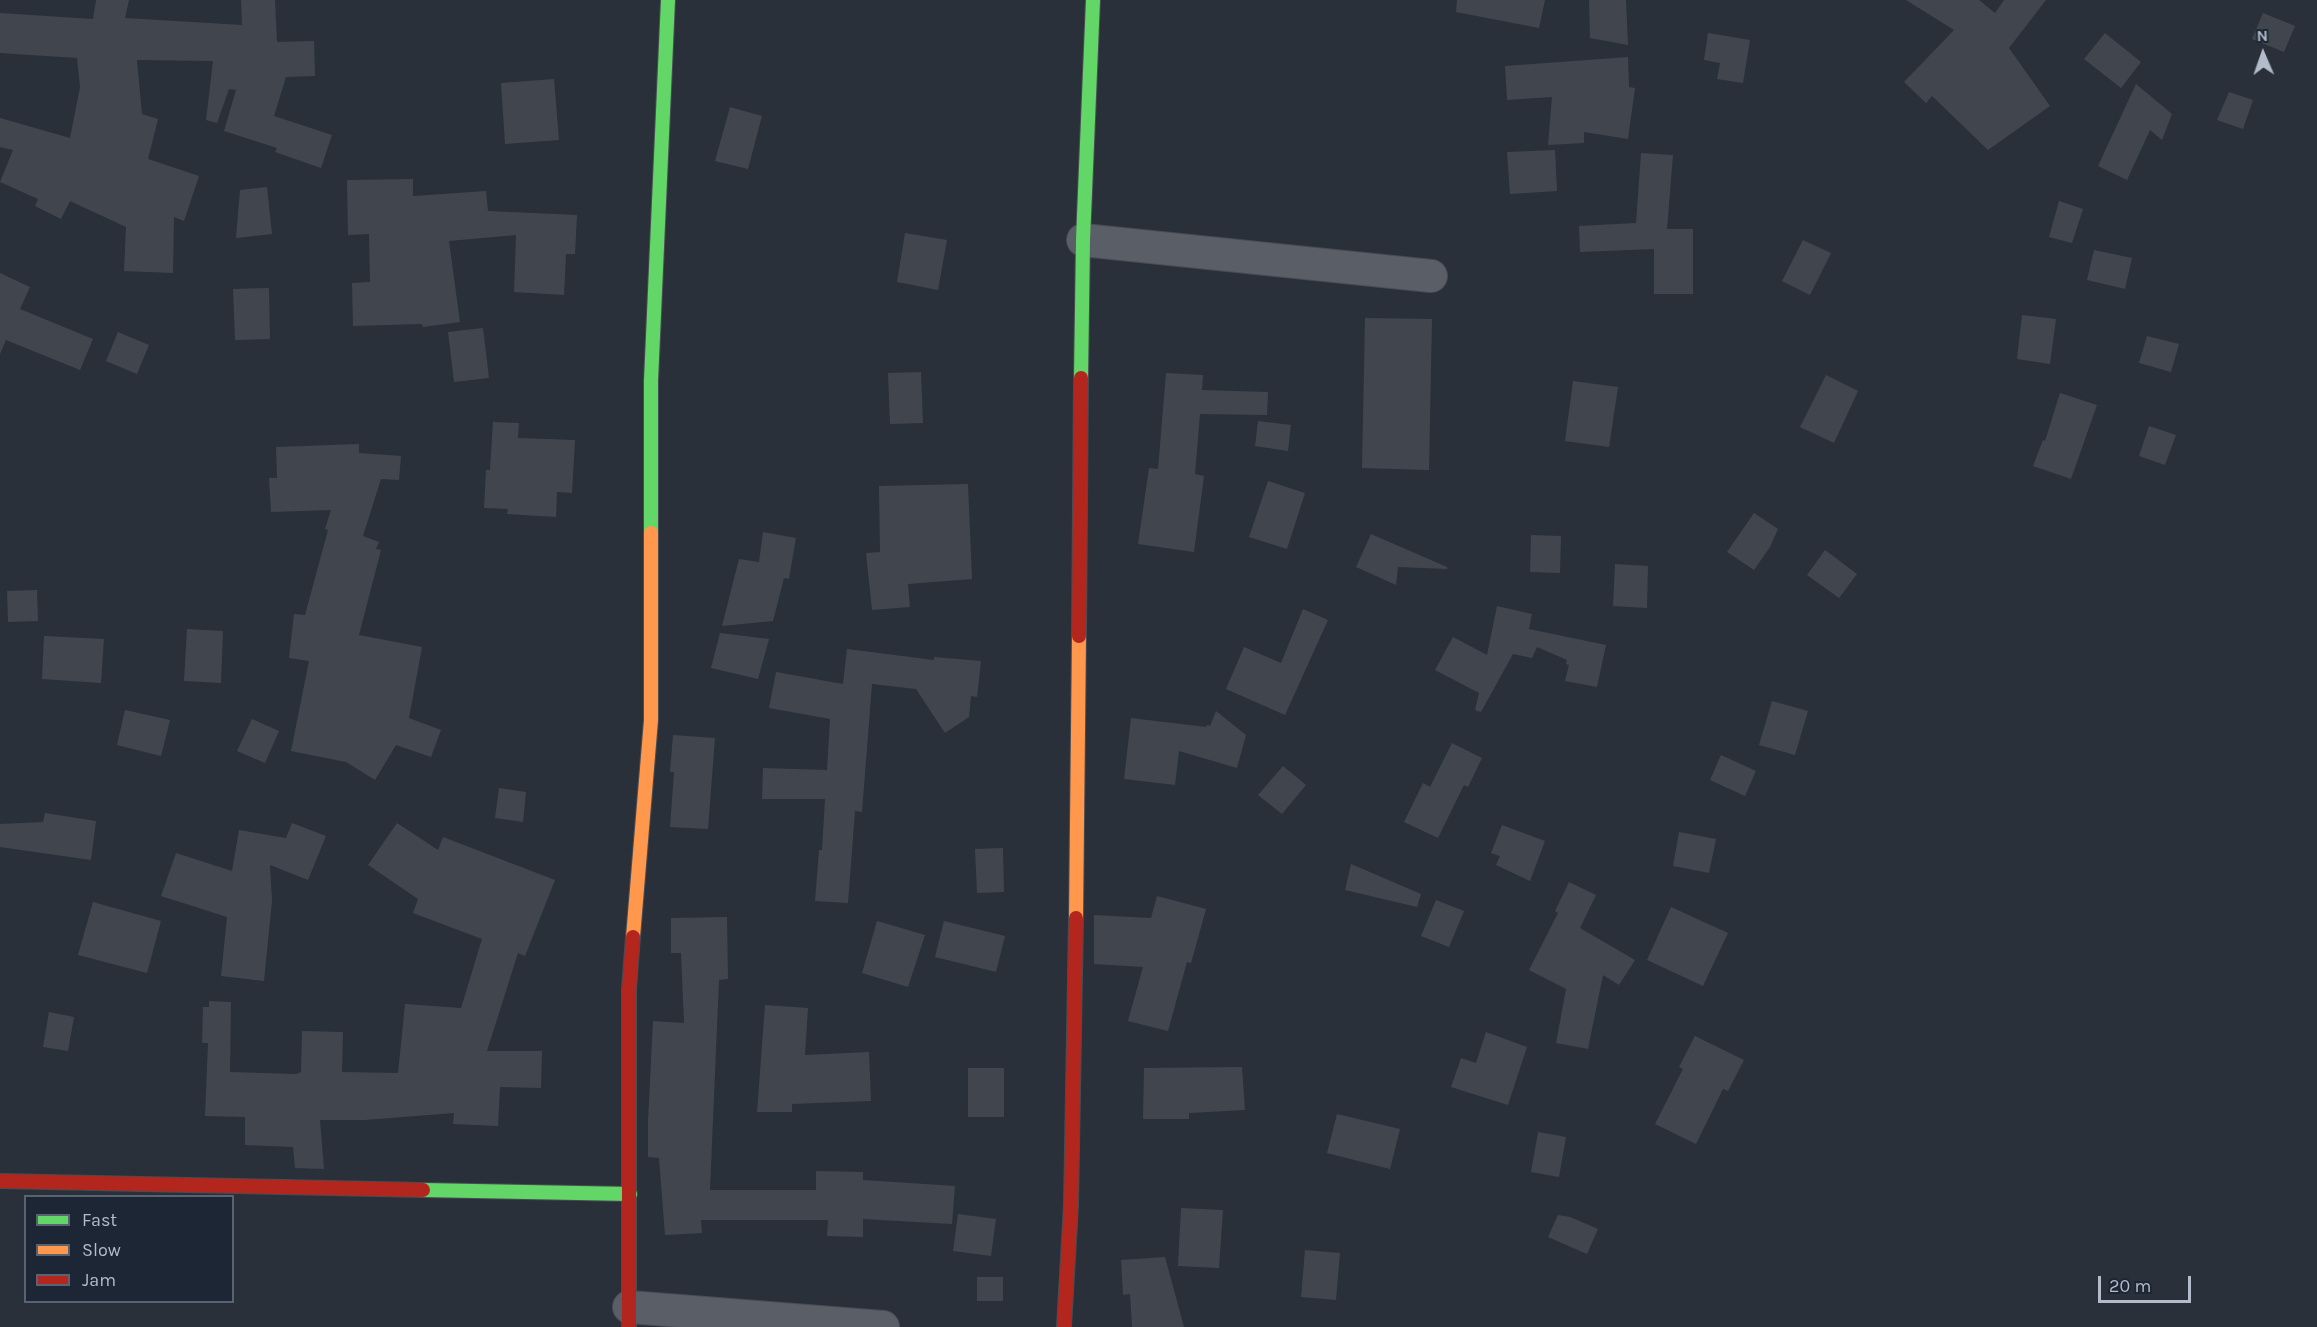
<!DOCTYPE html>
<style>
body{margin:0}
#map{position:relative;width:2317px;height:1327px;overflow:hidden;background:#293039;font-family:Karla,sans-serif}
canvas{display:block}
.legend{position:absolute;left:24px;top:1195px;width:210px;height:108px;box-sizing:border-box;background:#1c2634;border:2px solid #586270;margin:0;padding:8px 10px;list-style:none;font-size:18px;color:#b3bcca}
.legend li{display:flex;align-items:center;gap:12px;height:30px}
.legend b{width:30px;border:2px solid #586270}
.north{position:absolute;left:2233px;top:24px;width:60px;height:60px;-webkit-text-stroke:4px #1c2634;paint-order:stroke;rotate:358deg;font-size:16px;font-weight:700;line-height:24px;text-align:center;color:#b3bcca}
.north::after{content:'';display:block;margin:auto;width:21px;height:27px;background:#b3bcca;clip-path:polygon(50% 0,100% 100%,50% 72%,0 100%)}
.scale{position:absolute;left:2098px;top:1276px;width:93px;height:27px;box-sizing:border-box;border:3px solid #b3bcca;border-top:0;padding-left:8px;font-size:18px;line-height:21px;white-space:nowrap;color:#b3bcca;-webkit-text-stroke:4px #1c2634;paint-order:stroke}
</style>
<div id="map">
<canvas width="2317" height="1327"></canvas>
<ul class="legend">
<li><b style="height:8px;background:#63d668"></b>Fast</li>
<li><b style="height:8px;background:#ff974d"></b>Slow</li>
<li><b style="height:8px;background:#b3261e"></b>Jam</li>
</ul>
<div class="north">N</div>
<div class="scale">20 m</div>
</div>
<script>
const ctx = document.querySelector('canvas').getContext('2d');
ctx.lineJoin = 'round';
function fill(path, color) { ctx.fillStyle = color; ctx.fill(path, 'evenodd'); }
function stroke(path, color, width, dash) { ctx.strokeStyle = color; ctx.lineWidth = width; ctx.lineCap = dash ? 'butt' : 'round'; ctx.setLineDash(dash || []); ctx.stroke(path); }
fill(new Path2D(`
 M96 0H129L125 18 242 25 241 0H275L277 42 314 41 315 76 286 77 274 116 332 135 321 168 275 152 277 148 224 131 236 90 229 89 217 123 206 120 213 61 137 60 142 114 158 119 148 159 199 176 184 221 174 217 173 273 124 271 126 227 70 201 61 219 35 206 38 199 0 182 13 150 0 147V118L70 138 80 87 77 58 0 53V13L93 19Z
 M1457 0H1545L1539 28 1456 12Z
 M1589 0H1626L1628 45 1590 38Z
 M1906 0H1979L1995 13 2004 0H2046L2009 48 2050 106 1988 150 1932 96 1926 103 1904 82 1954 30Z
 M2263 13 2295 26 2284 52 2252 39Z
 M1708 33 1750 40 1743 83 1717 79 1720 63 1704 60Z
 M2105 33 2141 62 2121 88 2084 59Z
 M1628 57 1629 87 1635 88 1628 139 1584 132V143L1548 145 1552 97 1507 100 1505 66Z
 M554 79 559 140 505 144 501 83Z
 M2136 84 2172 114 2162 140 2150 130 2127 180 2098 166Z
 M2229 92 2253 100 2243 129 2217 120Z
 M730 107 762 116 748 169 715 161Z
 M1555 150 1557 191 1510 194 1507 152Z
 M1641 153 1673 155 1667 229H1693V294H1654V249L1580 252 1579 226 1636 223Z
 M413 179V196L486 191 488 211 577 215 575 254H566L564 295 514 292 516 235 449 241 460 322 423 327 422 324 353 326 352 283 370 282 369 234 348 235 347 180Z
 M267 187 272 234 236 238 240 190Z
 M2059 201 2083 209 2072 243 2049 237Z
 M905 233 947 240 938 290 897 282Z
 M1803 240 1831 253 1810 295 1782 281Z
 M2094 250 2132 258 2125 289 2087 280Z
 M0 273 30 287 20 309 93 339 80 370 6 340 0 354Z
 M269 288 270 339 235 340 233 289Z
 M2022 315 2056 319 2050 364 2017 359Z
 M1365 318 1432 319 1429 470 1362 468Z
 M483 328 489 378 454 382 448 332Z
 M118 332 149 345 137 374 106 361Z
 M2147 336 2179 344 2171 372 2139 363Z
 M921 372 923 423 890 424 888 373Z
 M1166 373 1203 375 1202 390 1268 392 1267 415 1200 414 1195 474 1204 476 1194 552 1138 544 1149 468 1158 469Z
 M1826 375 1858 391 1834 443 1800 427Z
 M1573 381 1618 387 1609 447 1565 441Z
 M2060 393 2097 405 2071 479 2033 466 2043 440 2045 441Z
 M1258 421 1291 425 1288 451 1255 446Z
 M493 422 519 423 518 438 575 440 572 493 557 492 556 517 507 514 508 509 484 508 486 470H490Z
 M2149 426 2176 435 2165 465 2139 456Z
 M359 444V453L401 456 399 480 381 479 363 536 379 542 376 549 381 550 359 635 422 647 409 718 441 730 431 757 396 745 375 780 346 762 291 751 309 661 289 658 294 614 305 615 328 530 325 529 331 510 271 512 269 478H277L276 447Z
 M1268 481 1305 493 1287 549 1249 537Z
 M968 484 972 579 908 584 910 607 872 610 866 553 880 552 879 486Z
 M1754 513 1778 529 1770 547 1754 570 1727 552Z
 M763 532 796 538 789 579 784 578 773 621 722 626 739 559 759 562Z
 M1371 534 1447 567V569L1398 567 1396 585 1356 567Z
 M1531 535 1561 536 1560 573 1530 572Z
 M1825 550 1857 574 1839 598 1807 575Z
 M1615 564 1648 566 1647 608 1613 606Z
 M37 590 38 621 8 622 7 591Z
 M1497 606 1532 614 1529 629 1606 645 1597 687 1565 681 1569 665 1566 664 1567 660 1537 647 1532 658 1513 654 1481 712 1475 710 1479 693 1435 670 1453 637 1487 655Z
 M1303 609 1328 620 1285 715 1226 689 1244 647 1281 663Z
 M187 629 223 631 221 683 184 681Z
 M720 633 769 639 758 679 711 668Z
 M44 636 104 639 101 683 42 679Z
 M847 649 934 660V657L981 661 977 697 971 696 969 717 945 733 916 689 872 684 862 812 855 811 848 903 815 901 819 850H822L825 799H762L763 768 827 770 830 719 769 708 776 672 843 684Z
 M1772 701 1808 711 1795 755 1759 745Z
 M125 710 170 720 161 756 117 745Z
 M1216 711 1246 735 1237 768 1179 751 1175 785 1124 779 1131 718 1206 727 1207 725 1210 726Z
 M252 719 279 731 265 763 237 751Z
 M673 735 715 738 708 829 670 827 674 772H670Z
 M1452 743 1482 758 1468 787 1464 785 1438 838 1404 822 1423 783 1430 787Z
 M1721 755 1756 771 1745 796 1710 780Z
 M1283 766 1306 785 1282 814 1258 795Z
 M499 788 526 792 523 822 495 818Z
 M45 813 96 821 91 860 0 847V824L43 822Z
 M292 823 326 836 308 880 270 865 272 901 264 981 221 976 227 917 161 896 176 853 232 871 239 830 286 838Z
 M397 823 438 850 443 837 555 880 525 956 518 953 487 1051H542L541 1088 500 1087 498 1126 453 1124 454 1113 365 1120H320L324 1169 295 1168 293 1147 245 1145V1117L205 1116 208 1043H202L203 1007H209V1001L231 1002 230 1072 296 1074 301 1072 302 1031 343 1032 342 1072 398 1073 405 1004 461 1008 482 939 413 913 418 899 368 865Z
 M1502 825 1545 841 1530 881 1496 865 1500 856 1491 853Z
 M1679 832 1716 839 1709 873 1673 866Z
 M1003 848 1004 892 977 893 975 849Z
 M1351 864 1421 894 1417 907 1345 890Z
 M1569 882 1596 895 1580 928 1635 960 1619 985 1603 975 1588 1049 1556 1043 1566 989 1529 970 1558 913 1555 911Z
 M1157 896 1206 909 1191 963 1187 962 1168 1031 1128 1021 1143 967 1094 964V915L1151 918Z
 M1436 900 1464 911 1449 947 1421 936Z
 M93 902 161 921 147 973 78 955Z
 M1671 907 1728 933 1703 986 1647 960Z
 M727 917 728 979 719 980 710 1190H816V1171L863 1172V1180L955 1186 952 1224 863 1219V1237L827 1236 828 1220H701L702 1233 665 1235 659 1158 648 1157V1121L653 1021 684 1023 681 953H671V918Z
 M877 921 925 935 908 987 862 973Z
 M944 921 1005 936 996 972 935 957Z
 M765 1005 808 1008 805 1055 869 1052 871 1101 792 1104V1112H757Z
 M49 1012 74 1017 68 1051 43 1047Z
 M1486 1032 1527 1047 1508 1105 1451 1087 1461 1058 1476 1063Z
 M1695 1036 1744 1060 1728 1091 1723 1089 1696 1144 1655 1124 1683 1069 1679 1067Z
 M1242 1067 1245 1110 1189 1113V1119H1143L1144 1068Z
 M968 1068H1004V1117H968Z
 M1337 1114 1400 1129 1390 1169 1327 1153Z
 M1538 1132 1566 1137 1559 1177 1531 1172Z
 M1181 1208 1223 1210 1219 1268 1178 1266Z
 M958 1214 996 1219 991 1256 953 1251Z
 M1558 1215 1570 1217 1598 1229 1587 1254 1548 1237Z
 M1305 1250 1340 1253 1336 1300 1301 1297Z
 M1165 1257 1184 1327H1132L1130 1294 1123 1295 1121 1260Z
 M977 1277H1003V1301H977Z`), '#41464e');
const street = new Path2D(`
 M1083 240 1431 276
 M629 1307 883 1327`);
const fast = new Path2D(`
 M1081 378 1083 240 1093 0
 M651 533V381L668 0
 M423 1190 630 1194`);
const slow = new Path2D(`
 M1076 918 1079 636
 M633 937 651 720V533`);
const jam = new Path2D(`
 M1079 636 1081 378
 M0 1181 423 1190
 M629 1327V989L633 937
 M1064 1327 1071 1205 1076 918`);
stroke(street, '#484c53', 34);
stroke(fast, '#484c53', 16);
stroke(slow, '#484c53', 16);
stroke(jam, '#484c53', 16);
stroke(street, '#5a5e66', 32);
stroke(fast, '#63d668', 14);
stroke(slow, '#ff974d', 14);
stroke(jam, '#b3261e', 14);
</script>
